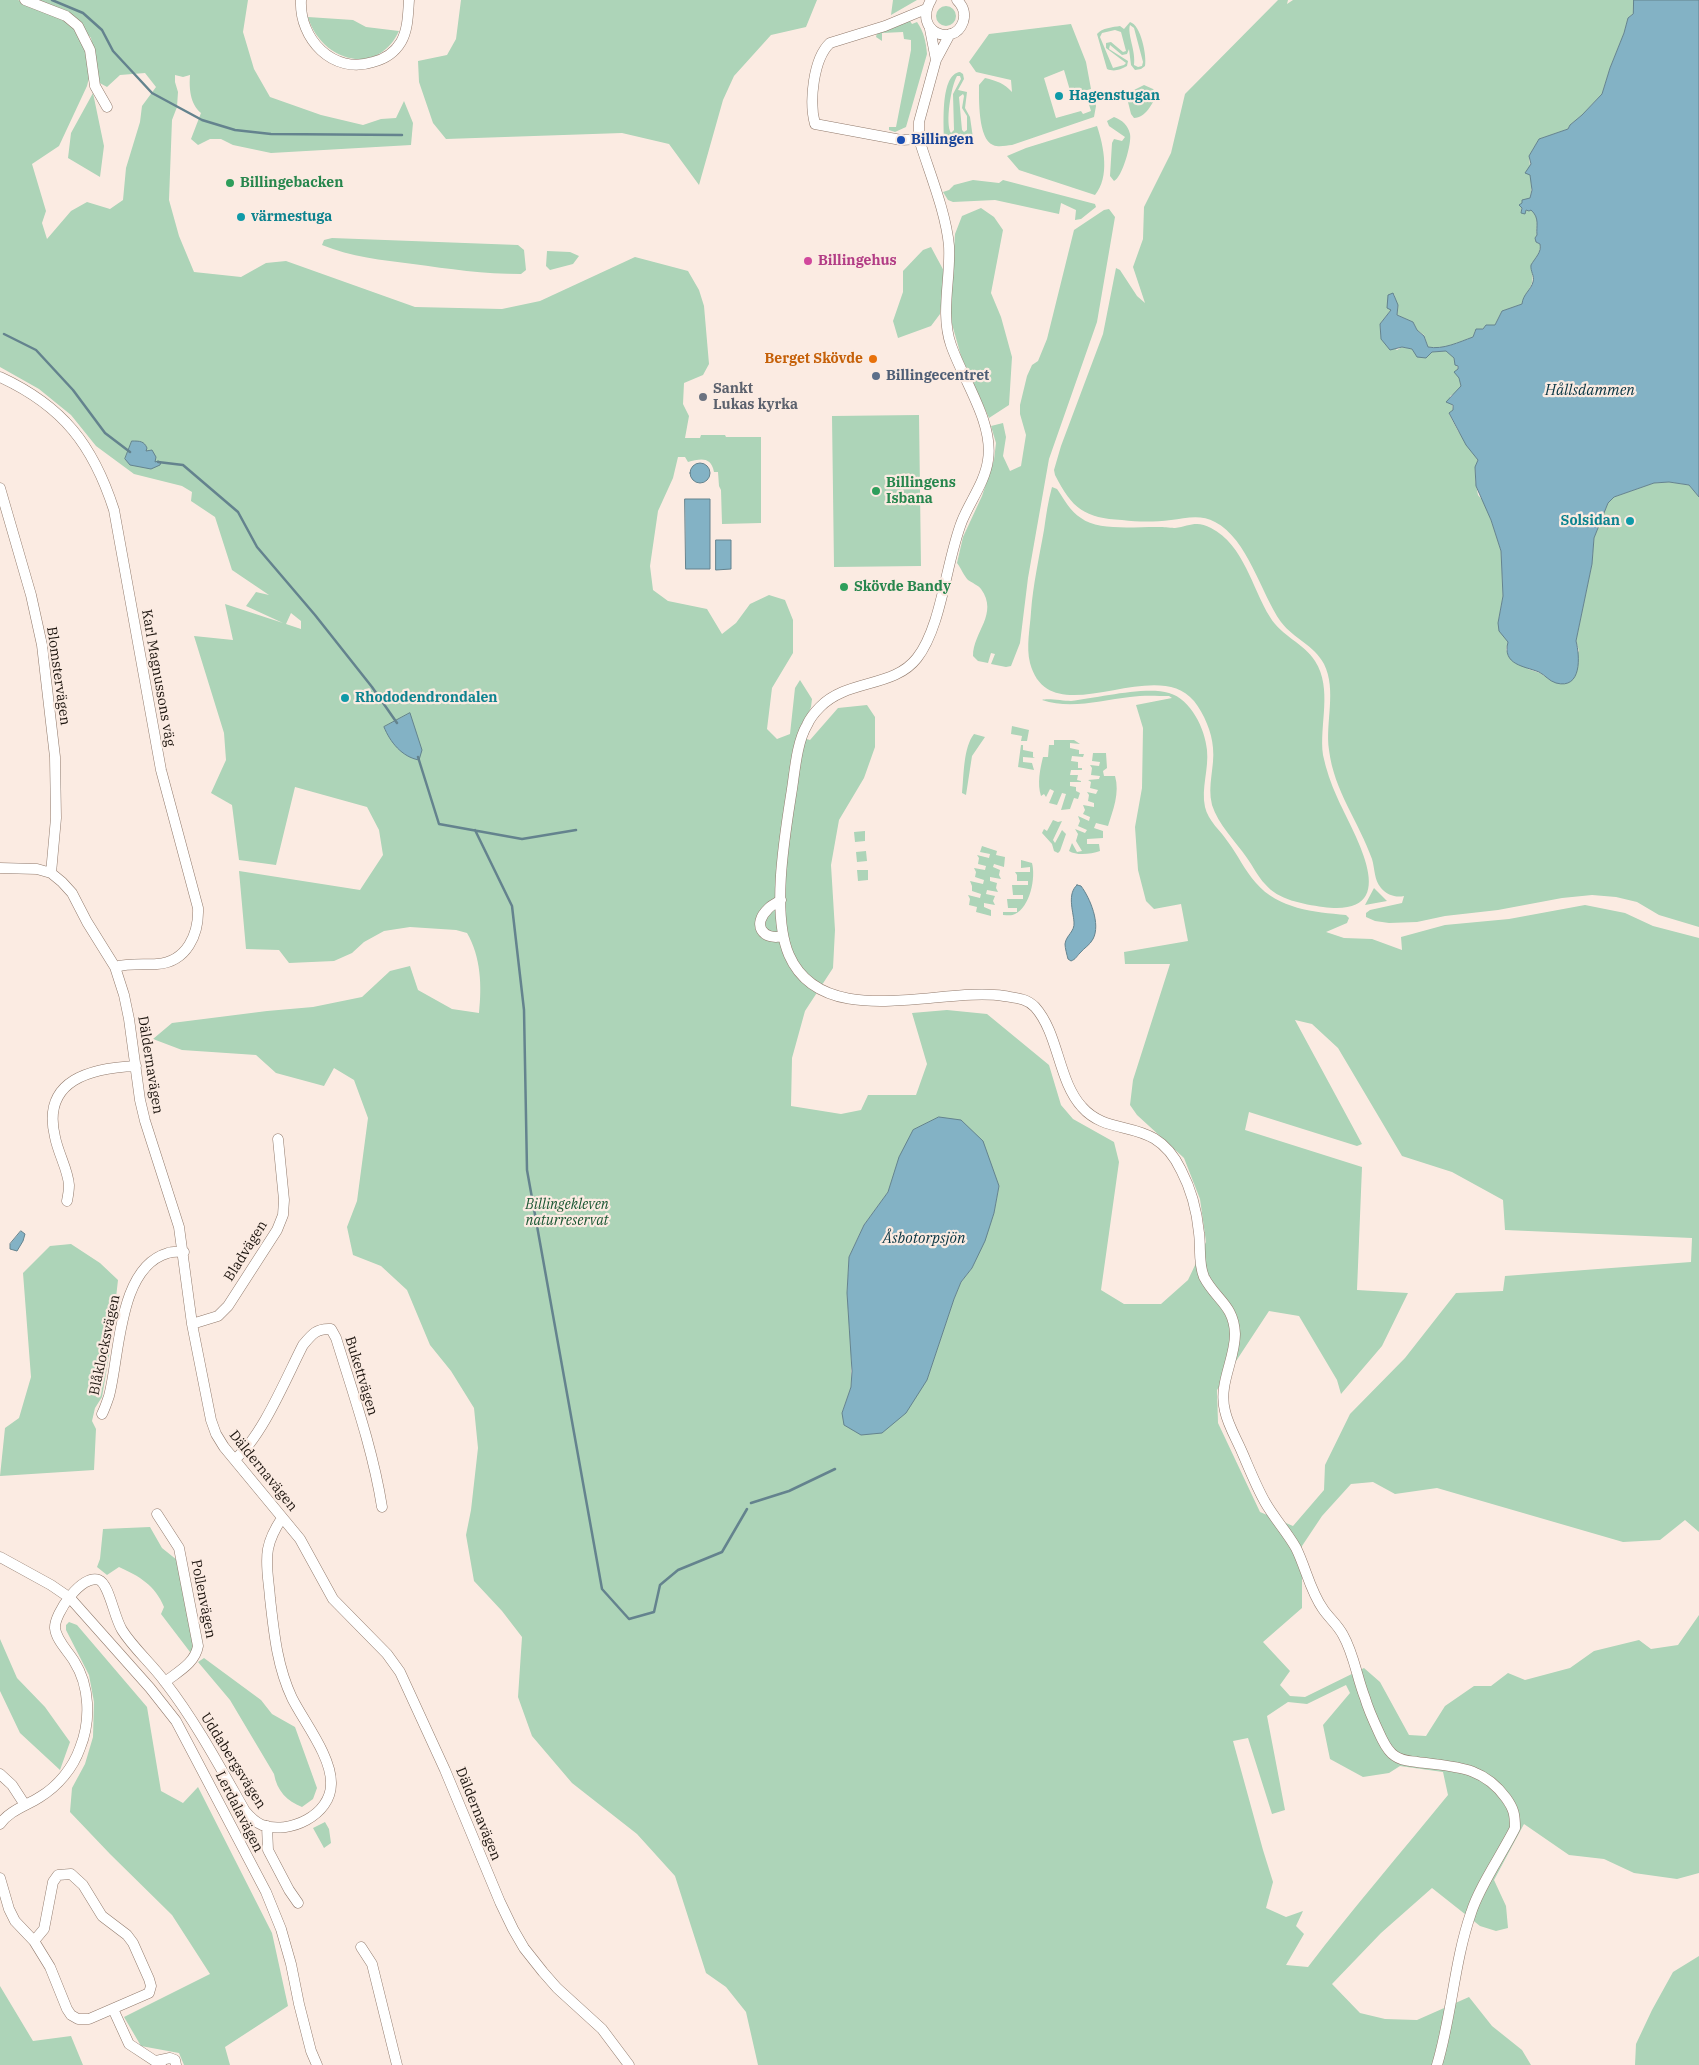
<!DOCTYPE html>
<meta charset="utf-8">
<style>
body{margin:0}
canvas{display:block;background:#fbebe2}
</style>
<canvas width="1699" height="2065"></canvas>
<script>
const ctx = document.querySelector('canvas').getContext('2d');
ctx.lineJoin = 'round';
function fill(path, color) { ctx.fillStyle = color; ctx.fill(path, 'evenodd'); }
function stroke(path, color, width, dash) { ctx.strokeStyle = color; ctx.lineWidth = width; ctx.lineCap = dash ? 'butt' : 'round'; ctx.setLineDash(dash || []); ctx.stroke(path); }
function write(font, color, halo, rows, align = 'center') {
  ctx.font = font + ' "IBM Plex Serif",serif'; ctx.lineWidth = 4.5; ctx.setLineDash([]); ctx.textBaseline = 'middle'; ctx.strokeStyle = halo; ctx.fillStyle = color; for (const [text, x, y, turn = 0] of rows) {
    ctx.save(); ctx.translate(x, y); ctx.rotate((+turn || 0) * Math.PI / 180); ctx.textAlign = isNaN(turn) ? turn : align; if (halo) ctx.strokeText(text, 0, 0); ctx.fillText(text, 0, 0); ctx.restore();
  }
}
fill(new Path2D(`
 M0 0H18L67 21 75 28 87 54 89 78 87 86 59 146 32 164 46 211 42 223 47 239 71 211 87 202 110 209 123 200 126 168 140 122 142 106 156 87 145 73 120 75 107 87 98 82 91 38 65 10 34 0H248L243 32 254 69 270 97 321 115 363 125 381 119 396 118 404 101 413 123 411 145 271 153 233 145 221 139H210L198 145 191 139 201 113C190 104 189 88 190 75L183 77 175 75V82L178 92 177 107 172 120 169 200 179 236 194 272 241 277 266 263 286 261 415 307 502 309 540 301 635 257 688 271 699 290 704 306 709 364 703 375 684 383 683 404 689 416 685 438H700L701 435H725L726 437H761V523L722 524 721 490 719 486 718 472H714C711 456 700 459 688 462L685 457H678L673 478 658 511 650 566 653 590 668 601 707 609 722 634 736 623 750 604 769 595 785 600 793 620V653L772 688 767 729 777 739 790 734 795 688 800 680 812 699 811 707 799 737 810 740 838 708 867 705 875 717V747L864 778 839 820 831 865 835 930 833 968 805 1011 792 1058 791 1106 841 1114 861 1110 868 1095H916L927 1064 912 1013 947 1010 987 1014 1049 1065 1061 1105 1073 1119 1114 1142 1119 1162 1101 1290 1124 1304H1161L1188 1280 1206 1242 1200 1199 1184 1158 1137 1115 1130 1105 1133 1080 1170 964H1125L1124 952 1188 941 1181 904 1154 909 1146 901 1138 870 1135 827 1142 788 1143 728 1136 705 1172 698 1169 696C1157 696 1143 695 1130 697 1101 700 1071 710 1042 700 1048 698 1063 701 1071 701 1098 698 1145 686 1169 693 1191 699 1205 729 1207 750 1209 769 1201 788 1205 807 1208 821 1221 831 1228 842 1238 855 1245 871 1256 883 1278 909 1314 912 1346 915L1349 918 1347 923 1326 932 1344 938 1372 939 1402 950 1401 937 1445 925 1509 919 1585 905 1625 913 1653 926 1699 938V1532L1685 1520 1660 1540 1623 1542 1437 1488 1395 1494 1373 1482 1351 1484 1322 1516 1302 1546V1608L1263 1642 1290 1671 1280 1685 1290 1696 1305 1697 1364 1668 1380 1682 1409 1735 1426 1736 1445 1706 1474 1686H1491L1508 1673 1525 1680 1570 1668 1594 1651 1639 1640 1651 1649 1678 1645 1699 1615V1873L1677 1879 1634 1873 1604 1859 1569 1855 1524 1824 1494 1880 1506 1906 1508 1928 1496 1931 1480 1926 1432 1888 1381 1933 1332 1984 1360 2013 1385 2019 1417 2020 1469 1997 1492 2026 1522 2050 1531 2065H758L746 2012 726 1987 706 1973 675 1876 637 1834 572 1783 532 1736 518 1697 522 1637 502 1611 474 1581 466 1535 471 1510 478 1448 474 1408 451 1371 430 1345 407 1290 381 1266 353 1255 347 1227 357 1201 368 1118 354 1080 334 1068 324 1086 276 1073 256 1055 182 1050 153 1039 172 1023 267 1011 313 1007 362 997 390 971 410 966 418 990 452 1009 479 1013C482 986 481 957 467 933L456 930 410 927 384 931 364 942 352 953 334 961 289 963 279 950 246 949 239 871 360 890 383 855 379 830 367 807 295 787 276 865 239 860 232 805 211 793 226 760 224 733 194 636 233 640 225 604 283 623 246 606 256 592 269 595 232 570 215 517 191 501 192 492 182 486 134 474 96 446 71 415 39 389 0 367ZM291 613 301 621V629L286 624ZM1295 1020 1312 1024 1338 1048 1402 1156 1452 1172 1503 1200 1505 1230 1692 1238 1691 1262 1505 1276 1503 1291 1456 1293 1405 1358 1350 1414 1325 1465 1324 1490 1293 1526 1260 1512 1218 1423 1217 1390 1269 1311 1299 1316 1337 1380 1341 1394 1382 1346 1408 1293 1357 1290 1362 1167 1245 1130 1249 1112 1357 1146 1362 1144ZM900 1157 996 1180 999 1186 994 1213 972 1268 961 1282 954 1299 927 1380 842 1413 851 1387V1349L847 1293 849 1257 864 1225 888 1192ZM1346 1685 1350 1693 1323 1725 1330 1759 1363 1777 1389 1773 1400 1766 1443 1772 1448 1795C1401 1853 1353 1908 1308 1967L1286 1965 1304 1934 1296 1926 1303 1911 1286 1917 1266 1908 1273 1882 1263 1850 1233 1741 1248 1738 1272 1814 1285 1810 1267 1716 1288 1702 1307 1704Z
 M461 0H817L806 27 771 35 734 76 723 100 699 185 669 144 622 133 446 139 433 123 419 82 418 61 447 55 456 39Z
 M893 0H917L891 15Z
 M1278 0H1288L1287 4 1293 0H1634L1633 14 1628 18 1624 33 1610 68 1602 94 1582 115 1570 125 1568 129 1539 139 1529 156C1530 167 1533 188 1530 198L1522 203 1521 213 1530 209C1540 217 1536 225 1537 235L1535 238 1536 242 1540 244C1541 252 1536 258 1531 265 1536 289 1528 285 1522 304L1502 311 1495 325H1486L1485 328 1475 331 1473 337C1459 342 1443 350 1428 347L1424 335 1417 330 1413 322 1397 315 1398 308 1394 294 1391 310 1380 324 1381 339 1397 350 1402 347 1412 349 1416 353 1446 351C1459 358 1458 373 1461 386L1456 393 1450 396 1453 410 1449 414 1458 431 1478 460 1475 468V479L1478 495 1484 502 1491 520 1501 551 1503 596 1498 623 1508 642 1506 650 1528 669 1540 673 1550 680 1579 651 1576 641 1592 564 1594 538 1608 503 1614 497 1654 483 1669 482 1689 485 1699 497V927L1659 915 1637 902 1616 897 1592 895 1562 898 1498 910 1445 916 1417 922 1389 923 1375 921 1366 917V913L1370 910 1402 903 1404 896C1396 898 1387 895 1381 888 1374 880 1375 869 1372 859 1359 822 1334 791 1329 750 1325 723 1337 690 1324 664 1314 645 1294 639 1281 622 1261 594 1248 539 1215 522 1201 514 1186 518 1171 520 1154 522 1139 522 1122 520 1085 518 1072 509 1055 475L1054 470 1061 446 1103 334 1116 268 1120 270 1137 296 1145 303 1133 267 1143 239 1144 207 1171 153 1185 94Z
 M936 16a10 10 0 1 1 20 0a10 10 0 1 1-20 0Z
 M308 17 353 20 366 27 399 31C377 78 321 61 308 17Z
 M910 21 912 24 917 22C924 32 926 42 927 54L906 127 895 132 889 130V127H896L911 50V40L904 39 903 32 882 33V41L876 37 877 33Z
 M1130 22C1141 25 1147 56 1145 66L1141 69 1135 70 1131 65 1129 49 1127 54 1122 55 1110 45 1109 49 1128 61 1127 66C1120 70 1114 72 1107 69L1097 34C1102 28 1113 27 1120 26L1124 29ZM1130 25 1134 28 1143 62 1142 66 1138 67 1134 65C1136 51 1127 34 1130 25ZM1115 30 1121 32 1126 51 1123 52 1111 42 1106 43V48L1126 63 1124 65 1113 68 1100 37 1102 33Z
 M1071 24 1086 62 1091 89 1073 94 1069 93V87L1064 70 1044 78 1056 118 1081 111 1083 114 1091 111 1086 95 1093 93 1096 106 1094 117 1012 145C1006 145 1000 148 993 145 978 139 979 99 979 85L985 78C997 81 1004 83 1012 92L1011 80 976 72 969 62 989 34Z
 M960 72 963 74 964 79 958 90 967 92 965 108 970 117 973 138 944 139C944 125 940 74 960 72ZM957 76H960L961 79 953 94 954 130 951 133C945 124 951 86 957 76ZM963 94 964 96 962 108 967 116V130L964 132 962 130 959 97Z
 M1144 85 1153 89 1158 94C1152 103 1146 118 1134 118L1131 114 1126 94Z
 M93 93 104 146 100 177 68 158 71 133Z
 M1114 117C1122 120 1128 125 1130 134 1132 143 1122 178 1114 181L1110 176 1112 143 1114 139 1122 141 1125 137 1109 126 1107 121Z
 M1097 126C1104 147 1110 177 1095 195L1019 170 1007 156 1026 148Z
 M973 180 999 183 1003 180 1095 204 1096 207 1081 219 1075 220 1076 210 1061 203 1059 214 995 200 953 202 948 200 943 192 949 190 954 185Z
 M981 208 994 217 1003 230 991 293 1001 317 1012 357 1009 405 989 418 961 356 950 317 955 234 962 216Z
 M1109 209 1115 217 1097 322 1049 459 1028 578 1020 643 1011 666 1006 667 991 664 995 654 991 653 988 663 978 661 973 656C973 632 999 614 981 589 978 585 972 583 968 580 964 576 961 568 957 563L963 537 982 496 994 460 996 443 991 426 1003 423 1006 437 1003 456 1010 471 1021 466 1026 435 1020 414V405L1027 376 1032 365 1038 361 1047 339 1074 230 1104 210Z
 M332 238 518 245 524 250 526 270 521 274C484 274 449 269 413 264 382 260 351 257 322 245L324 240Z
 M931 247 945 273 940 314 931 326 898 338 893 321 903 292V271L923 250Z
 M547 251 570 252 579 256 573 264 550 270 546 266Z
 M919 415 921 566 834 567 832 416Z
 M1052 487 1057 489C1064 499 1070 511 1081 518 1099 532 1140 526 1162 527 1163 527 1173 528 1175 528 1189 526 1197 520 1211 528 1244 545 1252 588 1270 617 1281 636 1304 643 1315 661 1333 689 1319 724 1323 755 1326 769 1331 784 1337 797 1352 832 1408 918 1323 907 1303 904 1278 900 1265 884 1258 877 1253 866 1247 858 1235 841 1218 824 1212 805 1207 785 1215 767 1213 748 1212 732 1204 714 1194 701 1154 653 1050 737 1030 663 1026 647 1030 628 1031 612 1033 585 1039 558 1044 530 1046 516 1048 501 1052 487Z
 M1012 726 1029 730 1027 741H1021L1022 736 1011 734Z
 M974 734 985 737 972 756 966 795 962 793C964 776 963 748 974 734Z
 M1054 740H1074L1080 744 1070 743V748L1079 750V754H1084L1083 757 1072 756 1071 761 1078 762V768H1082V770H1071L1070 775H1078L1077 780 1081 781V782H1070V786L1076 787V791L1080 793 1078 799 1074 798 1070 809 1061 810 1066 794 1062 793 1057 805 1049 803 1054 791 1050 789 1046 797 1044 794 1041 796C1037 784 1040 769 1043 757H1048L1049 745H1054Z
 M1021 745H1023V750L1033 752V757L1035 758 1023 757V762L1032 763 1034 770 1018 767Z
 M1093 753H1106L1107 768 1103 771 1104 776H1115C1120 793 1113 810 1108 826L1096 823 1094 828 1103 831V838L1087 839V844H1099L1100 851C1091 854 1077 856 1069 851L1072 843 1077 852 1082 851 1076 841 1078 834 1075 829 1085 833 1087 830 1078 826 1080 821 1078 816 1089 821 1090 817 1083 814 1085 810 1083 805 1094 807V803L1088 801 1089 795 1087 792 1096 794 1098 790 1090 788 1091 782 1088 780 1099 779 1100 776 1091 775 1092 768 1090 765 1099 766 1100 762 1092 761Z
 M1053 820 1058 822 1062 821 1053 840 1055 843 1062 830 1066 834 1060 851 1058 853 1054 851 1052 844 1042 833 1044 829 1047 831Z
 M865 831V841L855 842 854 832Z
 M982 846 997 851 996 855 1005 857 1004 867 994 864 993 867 1000 870 999 875 1001 879 990 877V881L997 883 996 888 998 892 987 890 986 894 995 896 993 901 995 905 984 903V907L991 910V916L976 912 977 907 969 905 970 899 968 895 980 898 981 894 972 891V886L970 881 983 884 984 880 975 877 976 872 974 868 985 870 986 866 978 864 979 858 977 855 989 858 990 854 980 852Z
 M866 851 867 861 857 862 856 852Z
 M1021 860 1032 863C1036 878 1030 907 1015 914 1012 916 1007 915 1003 915V912H1017V908H1008L1007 899H1023V895H1013L1012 885H1028V881H1017V875L1015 872H1030V867L1021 868Z
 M857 870H868V880L858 881Z
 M1374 888 1387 901 1365 905Z
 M71 1244 100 1263 118 1280 110 1350 102 1397 95 1408 92 1421 96 1429 94 1470 0 1476 5 1428 19 1418 31 1377 23 1273 50 1246Z
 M150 1527 162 1548 177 1560 194 1643 193 1649 190 1652 161 1614 164 1607C155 1585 139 1576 119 1567L107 1575 97 1567 100 1559 103 1529Z
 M69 1622 77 1625 147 1707 161 1791 183 1803 198 1787 272 1933 288 2006 225 2047 230 2065H184L179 2053 141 2046 124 2017 210 1974 172 1915 110 1854 70 1812 72 1788 85 1764 93 1737 94 1702 89 1675 66 1630V1625Z
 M0 1639 17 1678 45 1707 70 1742 60 1770 20 1733 0 1691Z
 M204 1658 261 1700 272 1714 295 1727 317 1788 313 1799 302 1807C287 1801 277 1791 274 1774L230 1700 198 1662Z
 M325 1822 329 1829 331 1843 324 1848 313 1828Z
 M1699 1956V2065H1635L1636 2044 1652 2010 1673 1972Z
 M0 1986 33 2041 71 2036 83 2065H0Z`), '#add4b8');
const water = new Path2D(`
 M1634 0H1699V497L1689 485 1669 482 1654 483 1614 497 1608 503 1594 538 1592 564 1576 641C1580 656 1582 690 1556 683 1549 681 1545 675 1539 672 1524 666 1502 665 1508 642L1499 631 1498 623 1503 596 1501 551 1491 520 1476 486 1475 467 1478 460 1466 445 1449 413 1453 410V405L1446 402 1461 386 1459 378 1454 372 1458 369V366L1455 365 1454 358 1446 351 1432 352 1426 358 1417 357 1412 349 1402 347 1390 350 1381 339 1380 324 1391 310 1387 308 1388 295 1393 293 1398 305 1397 315 1413 322 1417 330 1424 336 1428 347C1443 350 1459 342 1473 337L1476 329H1483L1486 325H1495L1502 311 1522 304C1523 294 1531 290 1533 282 1535 276 1530 271 1531 265 1535 258 1542 252 1540 244L1536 242 1535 238 1537 235C1536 226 1540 218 1531 210L1529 211 1526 210 1525 214 1521 213 1522 208 1519 205 1522 203V200L1530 198 1532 190 1530 175 1525 173 1531 164 1529 156 1539 139 1568 129 1570 125 1582 115 1602 94 1610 68 1624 33 1628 18 1633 14Z
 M132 441C140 441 144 441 147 448L146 451 152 450 156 457 155 462 158 461 161 462 160 465 151 469 130 465 125 459Z
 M690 473a10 10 0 1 1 20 0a10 10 0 1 1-20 0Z
 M685 499H710V569H686Z
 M716 540H731V569L716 570Z
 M410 713 422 750 419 760C402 757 390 742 384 727Z
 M1077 885 1081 886C1090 898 1101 924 1093 939 1090 945 1084 948 1080 953 1076 957 1076 959 1071 961L1068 959C1067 955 1065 948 1065 944 1066 935 1075 932 1074 922 1073 910 1067 894 1077 885Z
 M939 1117 961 1120 983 1141 999 1186 994 1213 985 1241 972 1268 961 1282 954 1299 927 1380 906 1413 882 1433 861 1435 844 1425 842 1413 851 1387 852 1371 847 1293 849 1257 864 1225 888 1192 899 1157 913 1130Z
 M21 1231 25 1234 23 1241 17 1251 10 1249V1244Z`);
fill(water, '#83b2c5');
stroke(water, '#64838e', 1);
stroke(new Path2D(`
 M52 0 83 13 102 30 113 51 152 93 202 120 235 130 271 134 402 135
 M4 334 36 350 73 390 105 433 130 452
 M158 462 183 465 238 512 257 547 315 615 372 687 397 723
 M418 757 439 824 522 839 576 830
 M475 830 512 906 524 1010 527 1170 602 1589 629 1619 654 1612 660 1585 678 1570 722 1552 747 1509
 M751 1503 789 1491 835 1469`), '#64838e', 2.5);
const minor = new Path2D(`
 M25 0 66 16 78 26 90 50 95 86 107 107
 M301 0C299 39 333 75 373 62 385 59 395 52 401 42 408 30 408 14 409 0
 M931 0C912 32 954 48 963 22 966 13 963 6 957 0
 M930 29 936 60
 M950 34 936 60 919 122V139C929 172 946 212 949 246 951 278 940 313 951 345 963 380 994 423 988 460 985 482 970 501 962 521 946 561 942 626 917 658 894 688 847 679 820 707 815 712 810 718 807 725 797 742 795 769 792 789 785 834 771 913 789 955 823 1033 941 986 1004 996 1016 998 1026 998 1035 1007 1059 1034 1058 1081 1082 1107 1111 1140 1154 1114 1181 1170 1191 1189 1197 1212 1199 1233 1201 1248 1198 1263 1204 1277 1216 1300 1234 1305 1235 1334 1235 1360 1218 1384 1225 1411 1228 1425 1236 1438 1242 1452 1249 1468 1256 1486 1265 1502 1274 1518 1287 1532 1296 1548 1306 1568 1310 1591 1323 1609 1329 1618 1338 1625 1343 1635 1354 1654 1357 1678 1365 1698 1369 1712 1376 1726 1382 1739 1385 1745 1390 1753 1395 1756 1402 1761 1409 1761 1417 1762 1453 1767 1482 1765 1506 1798 1514 1809 1515 1815 1515 1828 1502 1854 1479 1887 1471 1913 1454 1962 1452 2015 1437 2065
 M919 139 901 140 815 124C809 102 813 59 830 43L885 26 926 9
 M0 377C63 406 93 445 114 510L161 770 198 908C199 934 187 962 157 964 143 965 129 963 115 967
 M0 488 31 595 42 645 55 757 56 818 51 873
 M0 868 37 869 51 873 62 882 72 893 87 922 115 967 124 995 129 1019 140 1100 145 1121 179 1227 192 1324 211 1420 216 1434 224 1447 300 1539 333 1599 387 1654 400 1672 445 1770 500 1902 513 1929 524 1948 543 1972 557 1988 602 2029 629 2065
 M781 900C777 903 771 905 768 909 752 924 762 941 783 936
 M67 1201C68 1196 69 1190 69 1185 68 1170 58 1153 55 1137 41 1079 92 1068 136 1066
 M192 1324 218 1316 228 1306 277 1230 283 1215 284 1200 278 1139
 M102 1414C105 1408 107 1402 109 1396 120 1355 118 1267 168 1253 173 1251 179 1252 184 1252
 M235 1459C262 1437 286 1378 303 1345 312 1334 317 1328 331 1329L336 1338C353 1393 373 1450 382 1507
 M157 1514 179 1548 198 1646C195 1663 179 1671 165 1682
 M0 1557 51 1585 70 1598 150 1688 176 1721 266 1892 281 1929 291 1964 299 2004 311 2051 317 2065
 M0 1774 12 1785 25 1805
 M0 1824C10 1810 26 1806 40 1797 58 1786 73 1768 80 1748 91 1721 90 1686 74 1661 68 1651 56 1640 55 1628 54 1614 82 1573 99 1580 109 1584 114 1617 122 1630 134 1649 152 1664 165 1682 196 1722 220 1767 245 1811 250 1817 255 1822 262 1825 289 1835 331 1815 331 1784 332 1757 304 1722 292 1698 277 1666 274 1633 270 1598 269 1582 265 1565 268 1549 270 1538 276 1527 282 1518
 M267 1826 268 1850 289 1890 298 1903
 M0 1878 9 1909 15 1921 34 1941 50 1967 67 2009 71 2015 78 2019H89L149 1993 151 1986 149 1979 133 1943 127 1935 102 1916 83 1885 71 1874 58 1875 53 1882 44 1929 34 1941
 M361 1947 372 1964 397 2065
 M113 2009 129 2044 161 2065
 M156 2061 170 2058 175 2060 176 2065`);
stroke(minor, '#917a6c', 11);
stroke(minor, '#fff', 10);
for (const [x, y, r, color] of [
 [1059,96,5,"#0f9aa8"],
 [901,140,5,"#1a4fb4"],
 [230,183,5,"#2e9e5b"],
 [241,217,5,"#0f9aa8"],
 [808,261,5,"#d1479c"],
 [873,359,5,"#e8710a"],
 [876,376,5,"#5c6f8a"],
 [703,397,5,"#6b7280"],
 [876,491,5,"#2e9e5b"],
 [1630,521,5,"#0f9aa8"],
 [844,587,5,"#2e9e5b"],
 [345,698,5,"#0f9aa8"]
]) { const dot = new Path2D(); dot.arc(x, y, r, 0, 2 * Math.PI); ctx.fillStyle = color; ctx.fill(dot); stroke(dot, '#fbebe2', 2); }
write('bold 14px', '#0d838f', '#fbebe2', [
 ["Hagenstugan",1069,96],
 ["värmestuga",251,217],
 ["Solsidan",1620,521,"right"],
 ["Rhododendrondalen",355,698]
], 'left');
write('bold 14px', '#164399', '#fbebe2', [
 ["Billingen",911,140]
], 'left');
write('bold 14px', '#27864d', '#fbebe2', [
 ["Billingebacken",240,183],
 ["Billingens",886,483],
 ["Isbana",886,499],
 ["Skövde Bandy",854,587]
], 'left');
write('bold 14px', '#b23c85', '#fbebe2', [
 ["Billingehus",818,261]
], 'left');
write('bold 14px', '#c56008', '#fbebe2', [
 ["Berget Skövde",863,359]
], 'right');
write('bold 14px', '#4e5e75', '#fbebe2', [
 ["Billingecentret",886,376]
], 'left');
write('bold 14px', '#5b616d', '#fbebe2', [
 ["Sankt",713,389],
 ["Lukas kyrka",713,405]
], 'left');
write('14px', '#1c140e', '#fbebe2', [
 ["Blomstervägen",58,676,82],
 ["Karl Magnussons väg",158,678,80],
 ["Däldernavägen",150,1065,81],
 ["Bladvägen",246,1251,-58],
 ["Blåklocksvägen",105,1345,-78],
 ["Bukettvägen",361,1376,73],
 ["Däldernavägen",263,1471,51],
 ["Pollenvägen",203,1599,79],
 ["Uddabergsvägen",233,1761,58],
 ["Lerdalavägen",239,1812,63],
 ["Däldernavägen",478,1814,68]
]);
write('italic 14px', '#195632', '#fbebe2', [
 ["Billingekleven",567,1205],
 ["naturreservat",567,1221]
]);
write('italic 15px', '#073442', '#fbebe2', [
 ["Hållsdammen",1590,391],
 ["Åsbotorpsjön",924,1239]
]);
</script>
